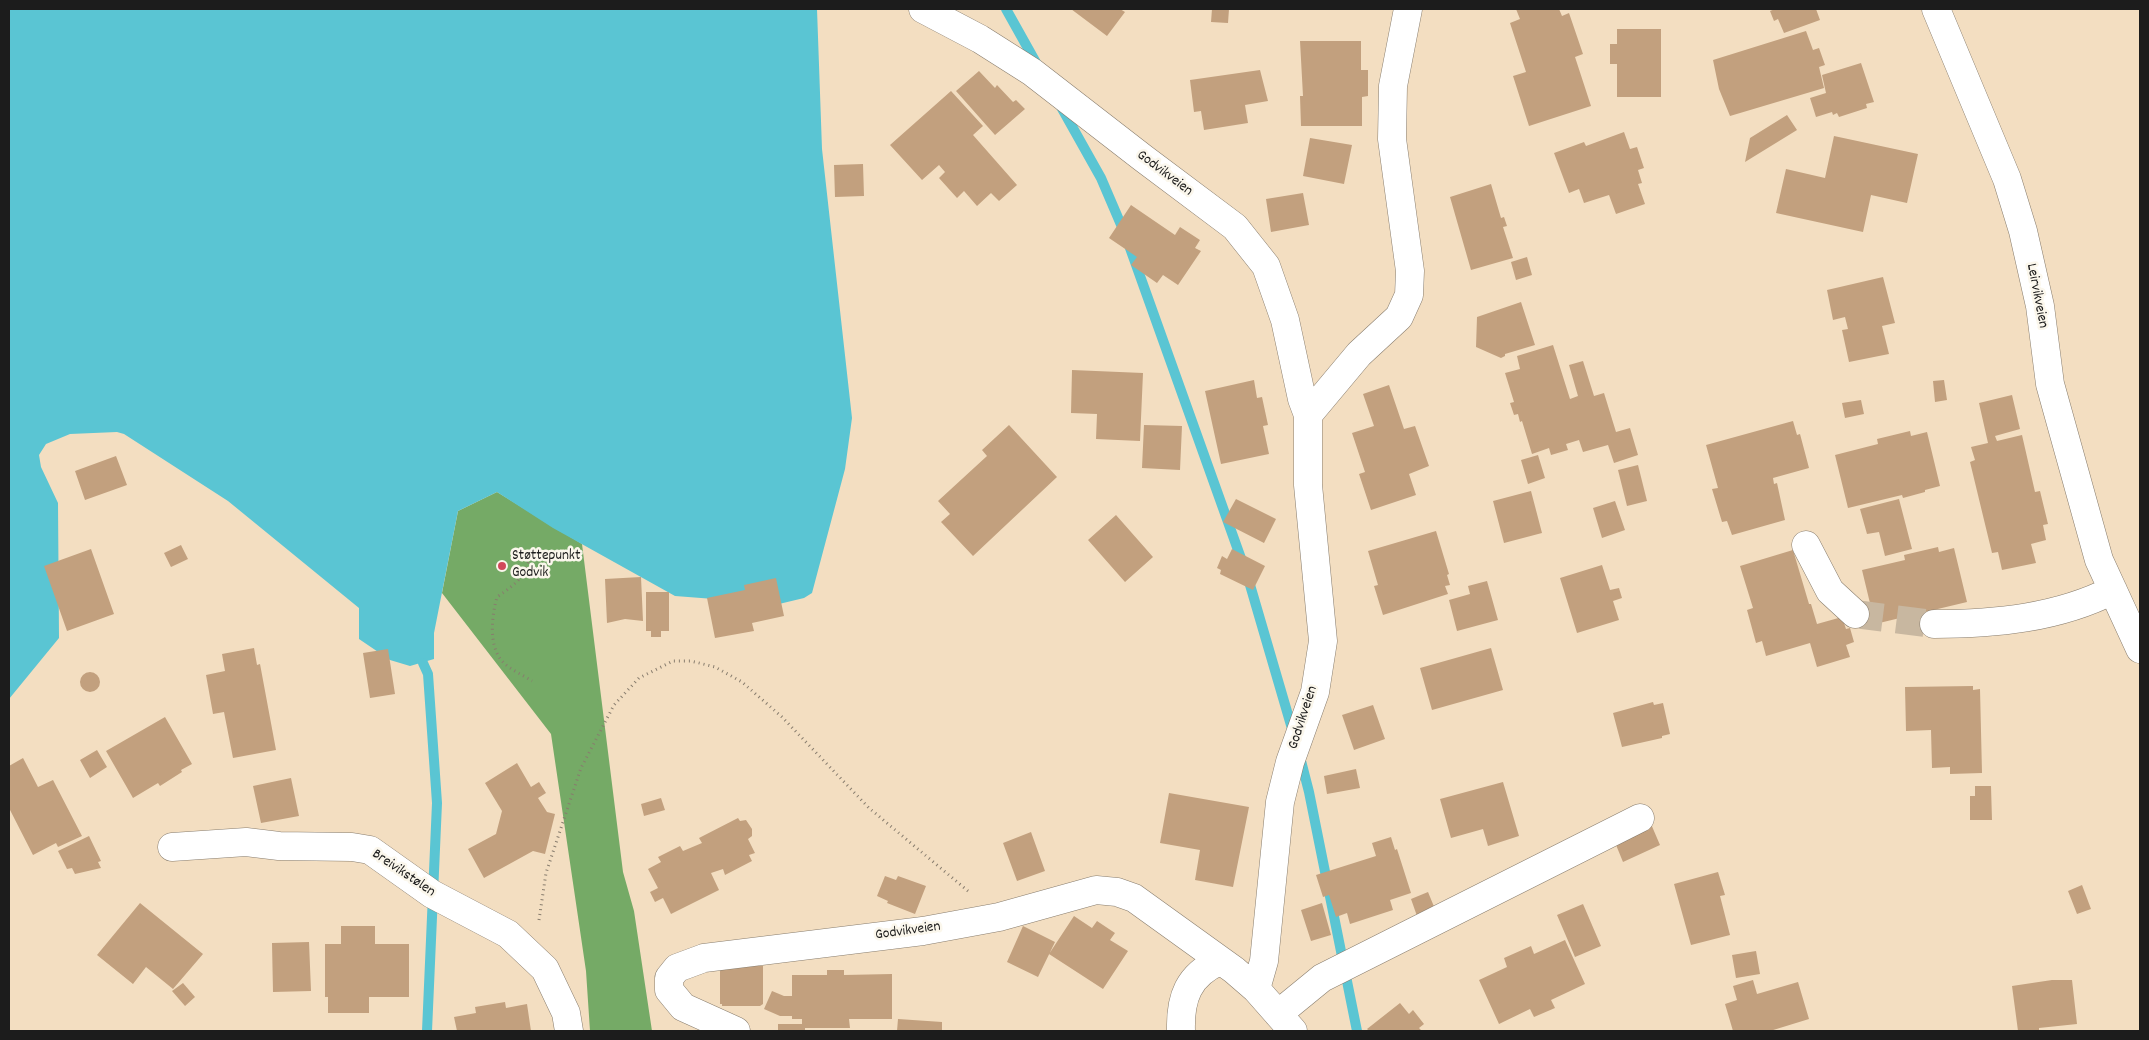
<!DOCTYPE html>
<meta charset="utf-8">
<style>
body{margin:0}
#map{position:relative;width:2149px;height:1040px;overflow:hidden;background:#f3dec1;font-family:Dekko,sans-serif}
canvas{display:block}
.frame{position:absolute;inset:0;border:10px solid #1c1c1c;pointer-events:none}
</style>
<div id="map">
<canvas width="2149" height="1040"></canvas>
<div class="frame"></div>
</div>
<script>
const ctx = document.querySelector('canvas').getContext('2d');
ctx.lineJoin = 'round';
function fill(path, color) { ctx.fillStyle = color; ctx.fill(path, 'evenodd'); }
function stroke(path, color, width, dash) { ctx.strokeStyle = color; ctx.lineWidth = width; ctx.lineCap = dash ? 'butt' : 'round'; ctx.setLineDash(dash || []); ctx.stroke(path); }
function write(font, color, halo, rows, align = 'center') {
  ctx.font = font + ' Dekko,sans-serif'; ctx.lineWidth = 5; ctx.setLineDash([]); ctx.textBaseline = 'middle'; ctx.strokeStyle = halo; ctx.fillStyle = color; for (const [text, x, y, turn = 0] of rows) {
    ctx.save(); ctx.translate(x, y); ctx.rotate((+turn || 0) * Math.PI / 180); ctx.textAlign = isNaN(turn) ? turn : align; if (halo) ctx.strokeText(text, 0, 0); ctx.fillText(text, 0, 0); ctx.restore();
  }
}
fill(new Path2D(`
 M497 492 582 544 623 872 634 911 652 1031H590L586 971 551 734 442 593 458 511Z`), '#75aa66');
fill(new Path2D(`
 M9 9H817L822 149 852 418 845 469 812 593 804 598 779 604 675 596 553 528 497 492 458 511 434 633V659L410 666 390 660 359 639V608L228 501 124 434 117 432 70 434 46 444 39 455 41 467 58 503 59 638 9 699Z`), '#5ac5d3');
stroke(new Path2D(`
 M1006 9 1039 68
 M1060 105 1101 178 1125 234 1243 564
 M1248 578 1293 732
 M423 663 428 674 437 803 427 1031
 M1299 753 1309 792 1357 1031`), '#5ac5d3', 10);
fill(new Path2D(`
 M1071 9H1120L1125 12 1107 36Z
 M1212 9H1229L1228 23 1211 22Z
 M1516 9H1559L1562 16 1569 13 1583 54 1575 57 1591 106 1529 126 1513 76 1526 72 1510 23 1520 19Z
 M1775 9H1816L1820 20 1784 33 1778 19 1774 21 1770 11Z
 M1617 29H1661V97H1617V64H1610V44H1617Z
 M1806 31 1813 50 1819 48 1825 65 1819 67 1824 88 1730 116 1719 89 1713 60Z
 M1300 41H1361V70H1368V96L1362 97V126H1301L1300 96H1303Z
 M1861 63 1874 102 1866 104 1867 108 1839 117 1837 113 1833 115 1832 112 1816 117 1810 98 1826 93 1822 75Z
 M1260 70 1268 101 1245 105 1248 123 1204 130 1201 111 1194 112 1190 80Z
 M979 71 995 88 997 85 1013 102 1016 100 1025 109 995 135 956 91Z
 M951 91 983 126 973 135 1017 185 999 201 991 193 977 206 964 191 957 198 939 178 945 172 939 165 922 180 890 145Z
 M1787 115 1797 130 1745 162 1750 138Z
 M1624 132 1630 149 1637 147 1644 168 1638 170 1642 183 1638 184 1645 204 1616 214 1609 195 1584 203 1579 189 1569 193 1554 153 1584 142 1586 146Z
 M1834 136 1918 154 1907 203 1871 195 1863 232 1776 213 1786 169 1825 178Z
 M1310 138 1352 145 1344 184 1303 176Z
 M863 164 864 196 835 197 834 165Z
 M1491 184 1501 218 1504 217 1507 226 1503 227 1513 258 1471 270 1450 197Z
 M1303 193 1309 225 1271 232 1266 199Z
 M1131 205 1175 235 1180 227 1200 240 1195 248 1201 251 1178 285 1163 275 1157 283 1131 265 1137 257 1109 238Z
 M1527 257 1532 275 1516 280 1511 262Z
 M1883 277 1895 323 1882 326 1889 354 1849 362 1842 330 1848 329 1845 317 1833 320 1827 290Z
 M1521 302 1535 345 1505 354V356L1501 358 1476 347 1477 317Z
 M1553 345 1570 399 1578 396 1569 365 1583 361 1594 396 1604 393 1616 432 1630 428 1638 455 1614 463 1608 445 1583 452 1579 440 1566 444 1568 450 1551 455 1549 448 1532 454 1522 421 1520 422 1518 414 1514 415 1510 403 1514 402 1505 373 1520 369 1517 356Z
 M1072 370 1143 373 1140 441 1096 439 1097 414 1071 413Z
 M1254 380 1257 398 1262 397 1268 425 1263 426 1269 454 1221 464 1205 391Z
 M1944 380 1947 400 1935 402 1933 381Z
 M1389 385 1404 429 1415 426 1429 466 1409 474 1416 495 1371 510 1359 474 1365 472 1352 433 1374 426 1363 394Z
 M2012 395 2020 429 1995 436 1997 441 2022 435 2035 492 2040 491 2048 524 2043 525 2046 540 2031 544 2036 563 2002 570 1998 552 1992 553 1970 462 1975 460 1971 447 1988 443 1979 403Z
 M1861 400 1864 414 1845 418 1842 403Z
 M1793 421 1797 435 1800 434 1809 468 1773 478 1774 484 1777 483 1785 520 1732 535 1727 521 1722 522 1712 489 1718 488 1706 445Z
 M1009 425 1057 477 973 556 941 522 950 514 938 501 987 456 982 450Z
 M1144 425 1182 426 1180 470 1142 468Z
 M1910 431 1911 436 1927 432 1940 486 1925 490V492L1903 498 1902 495 1848 508 1835 455 1878 444 1877 439Z
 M1538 455 1545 478 1528 484 1521 460Z
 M116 456 127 485 85 500 75 471Z
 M1638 465 1647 501 1627 506 1618 470Z
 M1531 491 1542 533 1504 543 1493 501Z
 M1236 499 1276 519 1264 543 1223 522Z
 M1899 499 1912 549 1885 556 1879 532 1867 534 1860 509Z
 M1615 501 1625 530 1602 538 1593 508Z
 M1116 515 1153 557 1125 582 1088 540Z
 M1436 531 1449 574 1447 575 1450 585 1445 586 1448 594 1383 615 1374 586 1378 585 1368 551Z
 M181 545 188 559 171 567 164 553Z
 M1938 547 1939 552 1954 548 1967 602 1875 624 1862 570 1905 560 1904 555Z
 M91 549 114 614 67 631 44 566Z
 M1232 549 1265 566 1253 590 1220 574 1221 570 1217 568 1222 556 1227 559Z
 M1793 550 1809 604H1811L1817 624 1842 617 1846 629 1850 628 1854 642 1846 645 1850 657 1817 667 1810 643 1766 656 1762 641 1756 643 1747 610 1753 608 1740 566Z
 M1602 565 1610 590 1619 588 1622 598 1613 601 1619 620 1577 633 1560 578Z
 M641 577 643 621 625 619 607 623 605 579Z
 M776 578 784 616 752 623 754 631 715 638 707 598 745 590 744 585Z
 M1487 581 1498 620 1457 631 1449 600 1470 594 1468 586Z
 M646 592H669V631H661V637H651V631H646Z
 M254 648 257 665 260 664 276 750 233 758 224 712 213 714 206 675 225 671 222 654Z
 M1491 648 1503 690 1432 710 1420 668Z
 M388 649 395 694 370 698 363 653Z
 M80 682a10 10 0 1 1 20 0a10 10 0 1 1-20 0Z
 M1973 686V690L1980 689 1982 773 1950 774V767L1932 768 1931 730 1906 731 1905 687Z
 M1653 702 1654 705 1663 703 1670 734 1662 736V738L1622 747 1613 713Z
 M1373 705 1385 739 1354 750 1342 715Z
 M165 717 192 764 181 770 182 772 160 786 158 783 133 798 106 751Z
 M97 750 107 767 90 778 80 760Z
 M23 758 38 787 53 780 82 836 58 847 56 843 33 855 9 808V766Z
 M517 763 531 787 539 782 546 793 538 798 547 812 555 814 545 854 533 851 484 878 468 849 496 834 502 811 485 783Z
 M1356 769 1360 788 1327 794 1324 776Z
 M291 778 299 816 261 823 253 786Z
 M1503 782 1519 836 1488 846 1483 829 1451 838 1440 799Z
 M1975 786H1991L1992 820H1970V796H1975Z
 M1169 793 1249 807 1233 887 1195 880 1200 850 1160 843Z
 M661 798 665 810 644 816 641 804Z
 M738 818 740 821 746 820 752 829V836L748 839 755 853 749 855 752 861 725 875 723 869 711 873 719 890 671 914 663 898 655 902 650 892 658 888 648 869 661 862 658 857 680 846 683 851 702 843 699 838Z
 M1651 824 1660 845 1623 862 1614 840Z
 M1031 832 1045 871 1017 881 1003 843Z
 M89 836 101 861 98 862 101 868 75 874 72 868 67 869 58 851Z
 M1391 837 1395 850 1397 849 1411 893 1390 900 1393 910 1350 924 1347 913 1336 917 1329 895 1323 897 1316 875 1376 856 1372 843Z
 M1718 872 1725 895 1720 896 1730 935 1691 945 1674 884Z
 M885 876 896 880 898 876 926 886 915 914 887 903 888 901 877 896Z
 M2082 885 2091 909 2077 914 2068 891Z
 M1428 892 1435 909 1417 916 1411 899Z
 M140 903 203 954 173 989 146 967 133 984 97 955Z
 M1322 903 1331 935 1311 941 1301 910Z
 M1583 904 1601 946 1575 957 1557 915Z
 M1074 916 1092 928 1097 921 1115 933 1110 940 1128 951 1103 989 1049 954Z
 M341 926H375V944H409V997H369V1013H328V997H325V944H341Z
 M1023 926 1055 942 1038 977 1007 962Z
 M1565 940 1585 984 1551 1000 1555 1008 1534 1017 1530 1009 1499 1024 1479 980 1507 967 1504 958 1531 946 1534 954Z
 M309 942 311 991 273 992 272 943Z
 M1756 951 1760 974 1736 978 1732 955Z
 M720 966H763V1004L760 1006H722V1004H720Z
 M827 970H844V975L892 974V1019H849L850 1028H805V1031H778V1024H802V1019H792V1016H780L764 1009 772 991 784 996H792V975H827Z
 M1753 980 1757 994 1798 982 1809 1019 1770 1031H1733L1725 1004 1737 1000 1733 986Z
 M2052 980H2072L2077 1024 2039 1028V1031H2018L2012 986Z
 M183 983 195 997 185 1006 172 991Z
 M505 1002 506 1008 527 1004 531 1031H457L454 1017 476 1013 475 1007Z
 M1400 1003 1409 1014 1413 1010 1424 1024 1419 1028 1422 1031H1369L1367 1029Z
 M898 1019 942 1022V1031H897Z`), '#c2a07e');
stroke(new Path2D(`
 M1855 614 1934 624`), '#c8b7a0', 28, [28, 14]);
const minor = new Path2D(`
 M923 9 980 39 1032 72 1143 158 1235 227 1266 266 1285 320 1302 399 1308 415V485L1323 641 1315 692 1290 762 1280 802 1264 961 1256 989 1293 1031
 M1936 9 2007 179 2023 231 2040 306 2050 384 2099 560 2140 649
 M1308 415 1359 354 1399 317 1409 295 1410 271 1392 139 1393 86 1408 9
 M1806 545 1830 591 1855 614
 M1934 624C1995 624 2058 618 2113 590
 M172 847 246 842 279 846 352 847 370 850 432 894 508 934 545 969 566 1013 569 1031
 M1278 1014 1322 978 1640 818
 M736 1031 683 1007 669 990V978L677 968 704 958 923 931 999 917 1096 890 1117 892 1134 898 1234 970 1256 989
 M1181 1031C1180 998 1188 975 1220 961`);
stroke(minor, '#887d6e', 29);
stroke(new Path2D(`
 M532 553C523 578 519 582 497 597 492 615 488 645 502 661 509 669 523 675 532 681
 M539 920 546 873 581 768 614 705 639 678 673 661H691L715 667 742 682 782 717 869 808 968 891`), '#887d6e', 3, [1, 4]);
stroke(minor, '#fff', 28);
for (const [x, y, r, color] of [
 [502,566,5,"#d1495b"]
]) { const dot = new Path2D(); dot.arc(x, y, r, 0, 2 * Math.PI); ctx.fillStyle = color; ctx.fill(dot); stroke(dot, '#fbf7ec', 2); }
write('15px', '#1c1c1c', '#fbf7ec', [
 ["Godvikveien",1164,174,37],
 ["Leirvikveien",2036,296,79],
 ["Godvikveien",1304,718,-72],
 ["Breivikstølen",403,874,34],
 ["Godvikveien",908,932,-8]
]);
write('15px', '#1c1c1c', '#fbf7ec', [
 ["Støttepunkt",512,557],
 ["Godvik",512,574]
], 'left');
</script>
